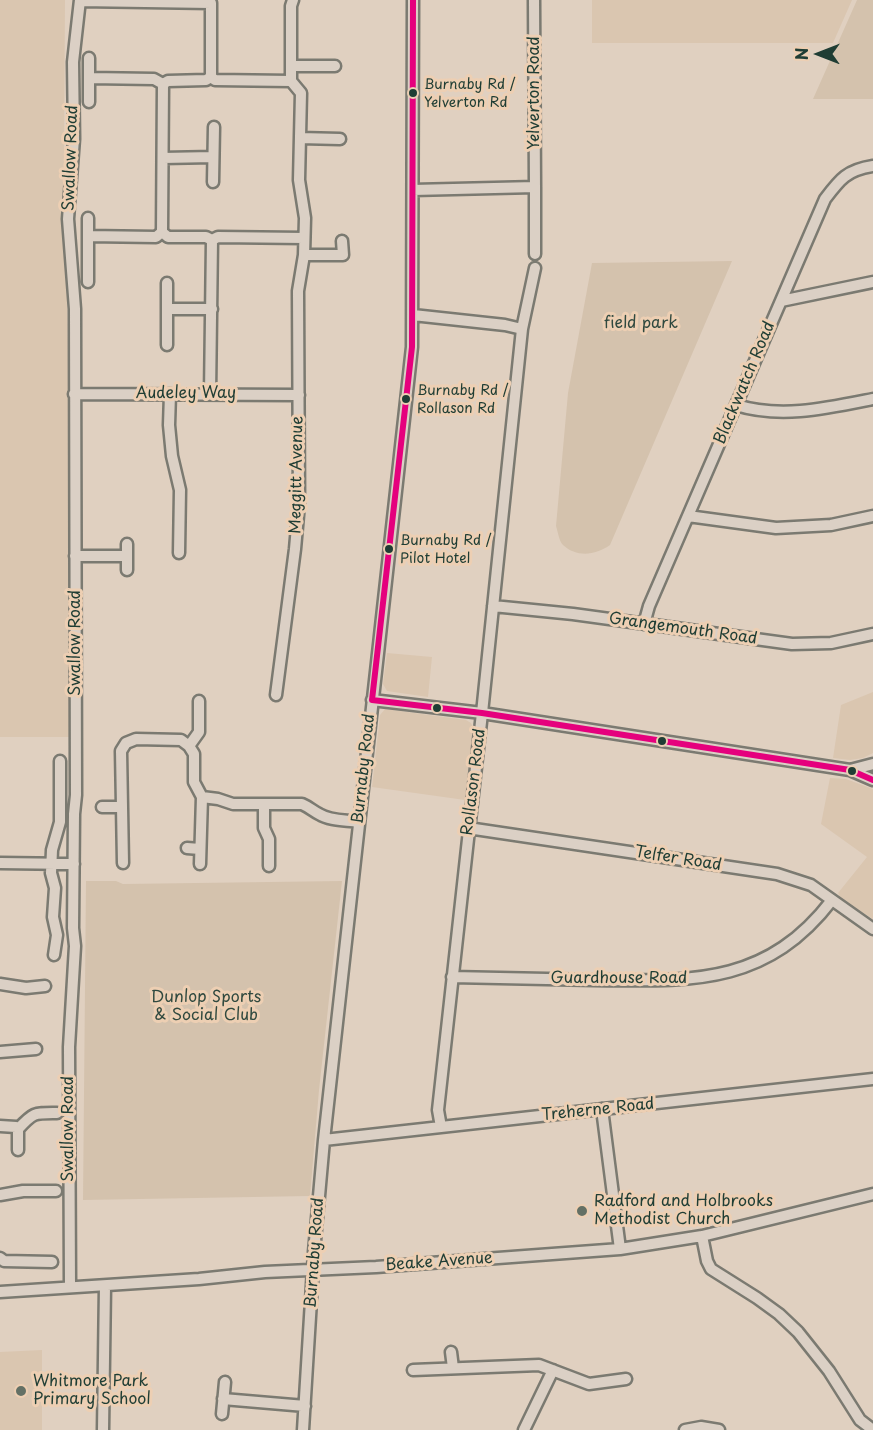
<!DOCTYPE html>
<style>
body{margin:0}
#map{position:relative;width:873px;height:1430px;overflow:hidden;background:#e0d0c0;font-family:"Playpen Sans",sans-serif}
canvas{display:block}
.north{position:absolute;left:789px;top:24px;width:60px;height:60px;-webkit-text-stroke:4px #edcfb3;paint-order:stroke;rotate:270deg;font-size:16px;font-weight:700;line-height:24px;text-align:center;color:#1f3d34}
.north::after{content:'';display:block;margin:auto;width:21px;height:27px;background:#1f3d34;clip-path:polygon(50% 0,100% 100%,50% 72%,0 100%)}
</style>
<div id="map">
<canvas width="873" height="1430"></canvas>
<div class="north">N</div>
</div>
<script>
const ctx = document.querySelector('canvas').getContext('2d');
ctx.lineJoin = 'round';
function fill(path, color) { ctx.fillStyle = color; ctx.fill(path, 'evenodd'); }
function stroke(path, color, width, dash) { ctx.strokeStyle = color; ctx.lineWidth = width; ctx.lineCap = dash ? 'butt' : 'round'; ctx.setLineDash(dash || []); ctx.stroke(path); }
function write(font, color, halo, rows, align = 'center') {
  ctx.font = font + ' "Playpen Sans",sans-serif'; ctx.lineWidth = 6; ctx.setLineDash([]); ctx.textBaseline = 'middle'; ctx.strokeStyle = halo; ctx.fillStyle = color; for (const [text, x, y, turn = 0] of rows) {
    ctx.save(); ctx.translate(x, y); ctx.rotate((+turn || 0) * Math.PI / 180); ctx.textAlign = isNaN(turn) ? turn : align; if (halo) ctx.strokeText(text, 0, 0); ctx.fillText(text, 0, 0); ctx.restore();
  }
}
fill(new Path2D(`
 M0 0H65L64 159 67 261 71 630 69 735 76 737H0Z
 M592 0H852L833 43H592Z
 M387 653 432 657 428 697 387 691 383 684Z
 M873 692V753L863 758 850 760 833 758 841 705Z
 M385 709 466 720 471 723 473 727 465 800 372 787 380 715Z
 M830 778 846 779 873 789V919L841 899 838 893 867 857 821 824Z
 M42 1350V1430H0V1352Z`), '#dac6b0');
fill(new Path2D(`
 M857 0H873V99H813Z
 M732 261 610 545C596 555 577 558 563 545 559 541 558 532 556 526L568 393 592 263Z
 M86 881H116L123 884 342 881 319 1090 310 1196 83 1200Z`), '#d4c2ad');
const minor = new Path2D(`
 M80 1 211 3V77
 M89 58V102
 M291 66H335
 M90 78 154 79 163 84 168 81 206 80 211 77 215 80 291 81 301 93 299 180 305 218 304 255 298 291 299 504 295 549 276 695
 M291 81V6L293 0
 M300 138 340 139
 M163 158 213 157
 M213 182 214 127
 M535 187V254
 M413 190 535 187 534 0
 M88 218V236L156 237 162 232
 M162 232 163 84
 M162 232 168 237H206L212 240 218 237 304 238
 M304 255H343L342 241
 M88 282V236
 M781 301 873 282
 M167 309H212
 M413 315 505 325 522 329
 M167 345V283
 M74 394 299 395
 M170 394 169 425 172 456 180 490 179 553
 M210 394 212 240
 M736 405C781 419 828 408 873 399
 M688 516 776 528 831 525 873 516
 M75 556H127
 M127 570V544
 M493 606 573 614 792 644 831 643 873 634
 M644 624 649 606 825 199C840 179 847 170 873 166
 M372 700 482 713 850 770 873 780
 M189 746 199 732V701
 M850 770 873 764
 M264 804V828L269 839V866
 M102 807H122
 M468 828 777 874 811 885 873 929
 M187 848 200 849
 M0 863 74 864
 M123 863 121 751 126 743 136 739 181 740 189 746 194 754V782L202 797 218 799 233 804H302C309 807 313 811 319 814 330 821 346 820 358 822
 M200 864 202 797
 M54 955 57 935 53 917 55 888 51 873 52 850 60 822V761
 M452 977C499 978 546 979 594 980 691 981 766 986 832 900
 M0 984 26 988 45 986
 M0 1052 36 1049
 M602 1109 620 1249
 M0 1126 16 1127 18 1129
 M441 1127 438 1110 482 713 522 329 535 268
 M324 1140 873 1079
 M18 1150V1129C34 1112 34 1113 57 1113
 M0 1195 23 1191H56
 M702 1236 707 1261 711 1269 757 1298 779 1314 798 1332 829 1371 860 1420 873 1430
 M0 1258 4 1261 52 1262
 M70 1287 69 1047 75 946 73 928 74 814 76 795 75 309 68 219 74 139 73 62 80 0
 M0 1292 199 1279 265 1272 376 1267 620 1249 702 1236 873 1194
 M451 1352 453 1368
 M413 1370 539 1365 589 1384 626 1379
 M223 1399 305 1406
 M222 1414 225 1382
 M103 1430 105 1286
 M303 1430 314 1252 324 1140 412 347 413 0
 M524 1430 553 1370
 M685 1430 701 1427 719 1430`);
stroke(minor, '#7b7a71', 15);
stroke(minor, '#dbd0c5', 10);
stroke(new Path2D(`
 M413 0 412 347 372 700 482 713 850 770 873 780`), '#e5007d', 6);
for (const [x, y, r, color] of [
 [413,93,5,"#1f3d34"],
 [406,399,5,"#1f3d34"],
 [389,549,5,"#1f3d34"],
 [437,708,5,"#1f3d34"],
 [662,741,5,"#1f3d34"],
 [852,771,5,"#1f3d34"],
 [582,1211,6,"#637065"],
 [21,1391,6,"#637065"]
]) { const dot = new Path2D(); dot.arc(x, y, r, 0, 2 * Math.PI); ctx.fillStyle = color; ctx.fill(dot); stroke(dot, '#edcfb3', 2); }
write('14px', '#1f3d34', '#edcfb3', [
 ["Burnaby Rd /",424,85],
 ["Yelverton Rd",424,103],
 ["Burnaby Rd /",417,391],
 ["Rollason Rd",417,409],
 ["Burnaby Rd /",400,541],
 ["Pilot Hotel",400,559]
], 'left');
write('16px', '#1f3d34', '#edcfb3', [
 ["Yelverton Road",535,93,-90],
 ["Swallow Road",71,158,-88],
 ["Blackwatch Road",745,383,-67],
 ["Audeley Way",186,394],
 ["Meggitt Avenue",297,475,-89],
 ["Grangemouth Road",683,629,8],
 ["Swallow Road",76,643,-90],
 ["Burnaby Road",364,769,-84],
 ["Rollason Road",474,782,-83],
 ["Telfer Road",678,859,9],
 ["Guardhouse Road",619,979],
 ["Treherne Road",598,1110,-6],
 ["Swallow Road",69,1129,-90],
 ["Burnaby Road",315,1253,-86],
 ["Beake Avenue",439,1262,-4]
]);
write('16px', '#30493f', '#edcfb3', [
 ["field park",641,324],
 ["Dunlop Sports",206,998],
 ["& Social Club",206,1016]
]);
write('16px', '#1f3d34', '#edcfb3', [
 ["Radford and Holbrooks",594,1202],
 ["Methodist Church",594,1220],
 ["Whitmore Park",33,1382],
 ["Primary School",33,1400]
], 'left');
</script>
